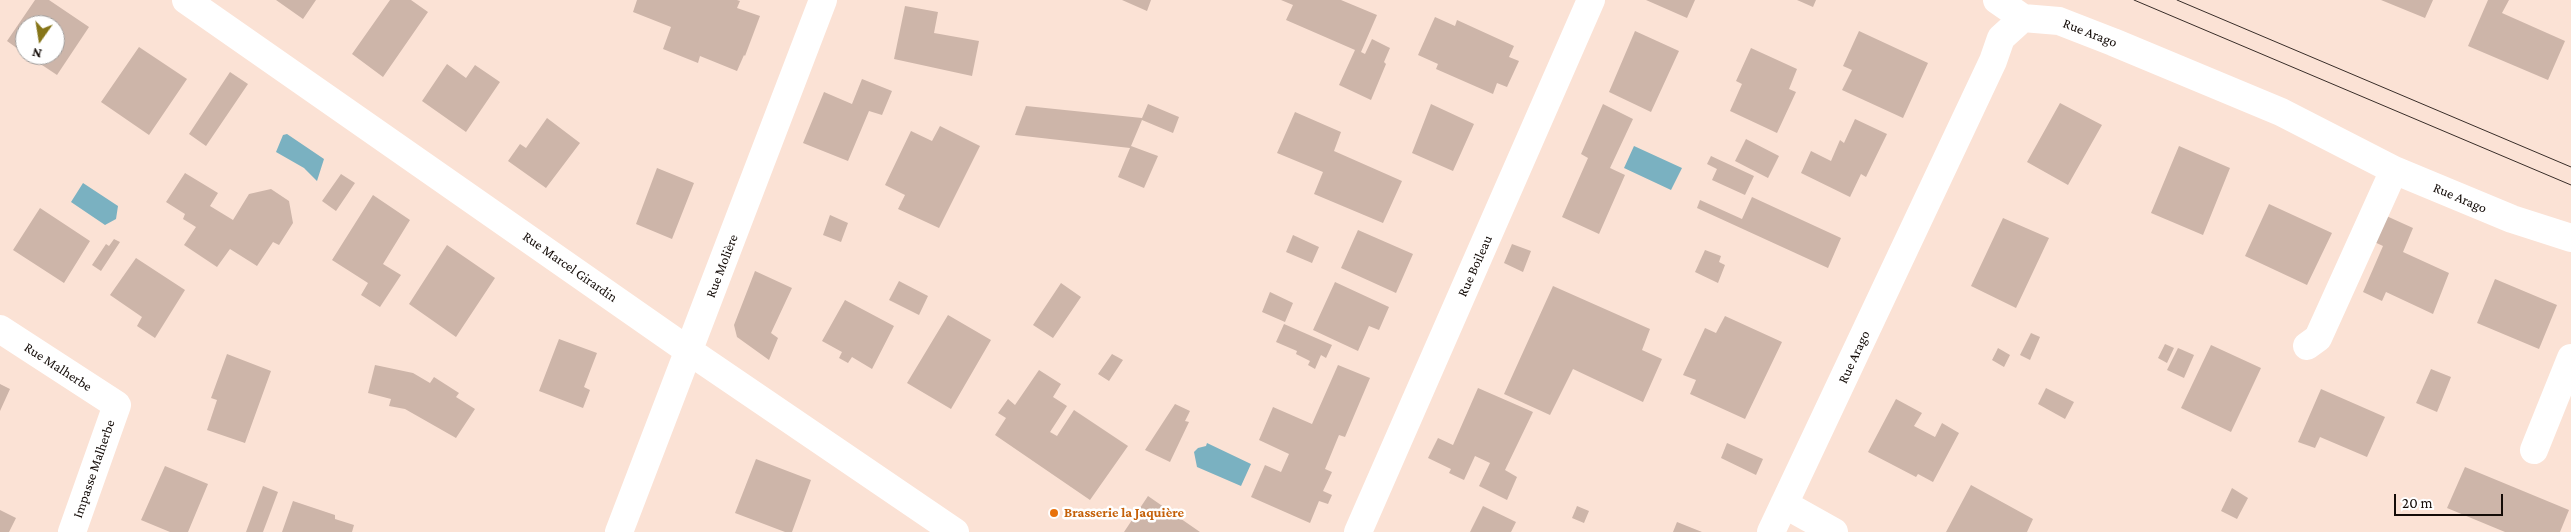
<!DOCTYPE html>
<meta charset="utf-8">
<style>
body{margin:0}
#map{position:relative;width:2571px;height:532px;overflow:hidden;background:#fbe2d5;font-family:"Crimson Pro",serif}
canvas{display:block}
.north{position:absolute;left:15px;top:15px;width:50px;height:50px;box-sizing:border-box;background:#fff;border:1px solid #a19e9c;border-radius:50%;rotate:193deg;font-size:14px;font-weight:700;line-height:20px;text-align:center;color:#140c08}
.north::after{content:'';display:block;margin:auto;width:18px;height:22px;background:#867518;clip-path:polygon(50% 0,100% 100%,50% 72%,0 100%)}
.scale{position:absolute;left:2394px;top:494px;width:109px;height:22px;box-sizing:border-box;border:2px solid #140c08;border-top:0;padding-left:6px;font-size:15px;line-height:18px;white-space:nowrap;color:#140c08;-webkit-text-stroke:4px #fff;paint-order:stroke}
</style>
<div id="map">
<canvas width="2571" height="532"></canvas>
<div class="north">N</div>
<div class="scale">20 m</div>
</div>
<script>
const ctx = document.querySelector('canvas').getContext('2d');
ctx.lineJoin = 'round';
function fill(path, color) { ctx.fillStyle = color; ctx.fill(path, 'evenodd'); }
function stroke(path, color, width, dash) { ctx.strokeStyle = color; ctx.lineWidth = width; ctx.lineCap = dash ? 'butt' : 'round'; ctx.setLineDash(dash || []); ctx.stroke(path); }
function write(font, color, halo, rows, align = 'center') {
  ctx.font = font + ' "Crimson Pro",serif'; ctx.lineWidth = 5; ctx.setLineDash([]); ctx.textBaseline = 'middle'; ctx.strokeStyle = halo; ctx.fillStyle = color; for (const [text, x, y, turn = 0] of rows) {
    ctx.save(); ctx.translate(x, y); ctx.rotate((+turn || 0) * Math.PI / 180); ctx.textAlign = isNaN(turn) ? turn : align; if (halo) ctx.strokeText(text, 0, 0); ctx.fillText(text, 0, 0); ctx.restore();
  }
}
fill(new Path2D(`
 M287 134 324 159 317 181 304 168 276 152 283 135Z
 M1634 146 1682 168 1671 190 1624 168Z
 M83 183 118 206 116 219 105 225 71 202Z
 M1207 443 1251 464 1241 486 1197 467 1194 452 1198 448 1206 446Z`), '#7ab1c1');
fill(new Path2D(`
 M35 0H49L89 27 57 75 27 55H55V25H25V54L7 41Z
 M276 0H316L303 19Z
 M390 0H411L428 12 383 77 352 54Z
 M637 0H737L740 1 737 8 760 16 745 56 744 55 737 71 700 56 698 63 663 49 671 27 633 12Z
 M1122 0H1151L1147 11Z
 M1281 0H1341L1377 15 1361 52 1365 54 1372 39 1390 48 1384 62 1386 64 1371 100 1339 85 1355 50 1286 20 1293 5Z
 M1646 0H1695L1687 18Z
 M1797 0H1816L1813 7Z
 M2381 0H2433L2425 18Z
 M2488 0H2509L2502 13 2565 41 2548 80 2468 46Z
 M905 6 938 12 934 33 979 41 972 76 894 59Z
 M1435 17 1455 26 1457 20 1514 46 1509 57 1519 61 1507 87 1497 83 1493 94 1436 69 1438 64 1418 55Z
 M1635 31 1679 51 1651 112 1609 92Z
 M1859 31 1928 63 1903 118 1842 90 1852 70 1843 66Z
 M139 47 187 79 149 135 101 102Z
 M1751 48 1797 69 1789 89 1796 92 1777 133 1730 111 1742 84 1736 81Z
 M447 64 466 78 475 65 500 82 466 132 422 101Z
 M230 72 248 84 206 146 189 134Z
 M862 79 892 91 882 115 869 111 848 161 803 143 824 92 852 104Z
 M2060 103 2102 125 2068 185 2027 162Z
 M1148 104 1179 117 1173 133 1142 120 1131 146 1158 156 1144 188 1118 177 1130 148 1015 135 1026 106 1142 118Z
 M1431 104 1474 124 1453 171 1412 153Z
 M1603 104 1633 119 1610 168 1625 175 1599 234 1562 217 1588 158 1581 154Z
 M1295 112 1341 132 1334 151 1402 181 1383 223 1314 194 1323 172 1277 153Z
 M547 118 580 143 546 188 508 161 520 144 526 148Z
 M1855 119 1887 134 1866 177 1861 174 1850 197 1801 173 1811 151 1831 161 1840 140 1844 143Z
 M940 126 980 146 939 228 898 209 905 195 885 185 911 131 932 141Z
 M1746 139 1779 156 1768 178 1735 161Z
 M2179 146 2230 168 2203 235 2151 213Z
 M1711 156 1754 176 1745 195 1712 180 1717 169 1707 164Z
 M657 168 694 183 672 239 636 224Z
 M185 173 218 193 210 206 233 220 249 194 271 189 289 201 293 223 279 245 273 242 257 266 230 249 217 267 184 245 196 227 183 219 185 214 166 202Z
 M341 174 355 183 336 211 322 201Z
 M373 195 410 220 383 264 401 275 380 307 361 295 368 283 332 260Z
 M1752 197 1841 238 1828 268 1697 208 1700 200 1742 219Z
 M2269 204 2332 233 2307 285 2245 256Z
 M40 208 90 241 64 283 13 250Z
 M2382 214 2413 228 2403 252 2449 273 2433 314 2386 292 2382 301 2363 292 2383 246 2370 240Z
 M830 215 848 223 841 242 823 235Z
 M2003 218 2049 238 2016 308 1971 286Z
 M1358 230 1413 254 1396 293 1341 268Z
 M1293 235 1319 247 1312 263 1286 252Z
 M114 239 120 242 101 271 92 265 106 244 109 246Z
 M1512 244 1531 251 1523 272 1504 263Z
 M447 245 495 278 456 337 409 304Z
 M1705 250 1721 256 1719 262 1725 265 1718 283 1695 272Z
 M136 258 185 290 155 338 137 326 142 317 110 295Z
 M755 271 792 288 771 333 778 338 769 360 737 337 734 325Z
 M2495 279 2557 305 2539 349 2477 323Z
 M899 281 928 296 919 315 889 300Z
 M1335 282 1389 307 1379 330 1369 326 1358 351 1313 330Z
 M1061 283 1081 297 1053 338 1033 325Z
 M1553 286 1650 329 1642 350 1662 359 1643 402 1573 369 1550 415 1504 394Z
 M1270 292 1293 303 1285 322 1262 312Z
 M845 300 894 326 872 369 852 357 848 363 839 358 842 352 822 341Z
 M948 315 991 340 951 409 907 383Z
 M1725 316 1782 342 1745 419 1690 394 1696 380 1683 375 1705 328 1716 333Z
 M1284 324 1332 345 1326 358 1321 355 1315 369 1308 365 1310 361 1296 354 1297 351 1276 342Z
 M2031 333 2040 337 2030 360 2020 355Z
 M559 339 597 353 584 387 590 390 583 408 539 391Z
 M2165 344 2174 348 2167 363 2158 358Z
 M2211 345 2261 368 2231 432 2181 408Z
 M1998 348 2010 355 2004 367 1992 360Z
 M2178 348 2194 355 2184 378 2167 370Z
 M227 354 271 371 245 443 207 430 217 400 211 398Z
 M1112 354 1123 360 1109 381 1098 374Z
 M375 365 413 373 430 383 434 377 459 393 456 397 475 409 456 438 405 409 389 406 391 399 368 393Z
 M1338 365 1370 378 1345 437 1339 435 1325 469 1332 472 1323 491 1332 495 1328 504 1319 501 1310 523 1251 497 1265 465 1281 472 1289 454 1259 440 1273 407 1312 424Z
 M2431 369 2451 377 2437 412 2416 403Z
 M1039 370 1061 384 1053 397 1067 406 1050 432 1057 436 1074 410 1128 446 1090 500 995 435 1006 418 998 413 1008 399 1015 405Z
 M0 384 10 389 0 411Z
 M1478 388 1533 412 1505 470 1517 477 1507 500 1479 486 1490 463 1475 456 1464 480 1449 473 1451 469 1428 458 1438 438 1453 445Z
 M2046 388 2074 402 2065 419 2038 404Z
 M2321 389 2385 417 2367 457 2320 437 2315 448 2298 442Z
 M1896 399 1922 413 1914 426 1935 437 1942 423 1959 433 1933 482 1918 474 1916 477 1868 452Z
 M1175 404 1190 411 1185 421 1189 422 1170 462 1145 450Z
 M1727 443 1763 459 1756 475 1721 458Z
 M756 459 811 480 792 532H785L735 513Z
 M165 466 208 484 188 532H170L141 520Z
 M2465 467 2569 510 2560 532H2505L2447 508Z
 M1971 485 2033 519 2027 532H1946Z
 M263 486 278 492 263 532H246Z
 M2232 488 2248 498 2237 519 2221 511Z
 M1148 496 1200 532H1124Z
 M293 501 335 515V519L354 525 352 532H282Z
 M1483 506 1516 522 1511 532H1470Z
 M1577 506 1589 511 1584 523 1572 518Z
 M0 510 16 518 9 532H0Z
 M1677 522 1702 532H1673Z`), '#cdb5a9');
stroke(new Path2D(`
 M186 0 689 351 955 532
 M1997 0 2023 18
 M0 329 117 405 72 532
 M2307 346 2318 338 2394 170
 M2534 450 2571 358
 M1784 504 1834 532
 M619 532 823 0
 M1358 532 1591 0
 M1771 532 1993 61 2001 38 2023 18 2059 21 2113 42 2281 112 2394 170 2512 219 2571 238`), '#fff', 28);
stroke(new Path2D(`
 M2134 0 2571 185
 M2177 0 2571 167`), '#382d28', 1);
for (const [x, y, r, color] of [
 [1054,513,5,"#e8710a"]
]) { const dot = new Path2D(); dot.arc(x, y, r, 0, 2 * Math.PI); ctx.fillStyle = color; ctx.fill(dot); stroke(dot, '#fff', 2); }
write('14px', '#140c08', '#fff', [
 ["Rue Arago",2090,33,21],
 ["Rue Arago",2460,198,23],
 ["Rue Molière",722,266,-69],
 ["Rue Boileau",1475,266,-66],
 ["Rue Marcel Girardin",570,267,35],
 ["Rue Arago",1854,357,-65],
 ["Rue Malherbe",58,367,33],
 ["Impasse Malherbe",94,469,-71]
]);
write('bold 14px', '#c56008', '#fff', [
 ["Brasserie la Jaquière",1064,513]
], 'left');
</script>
